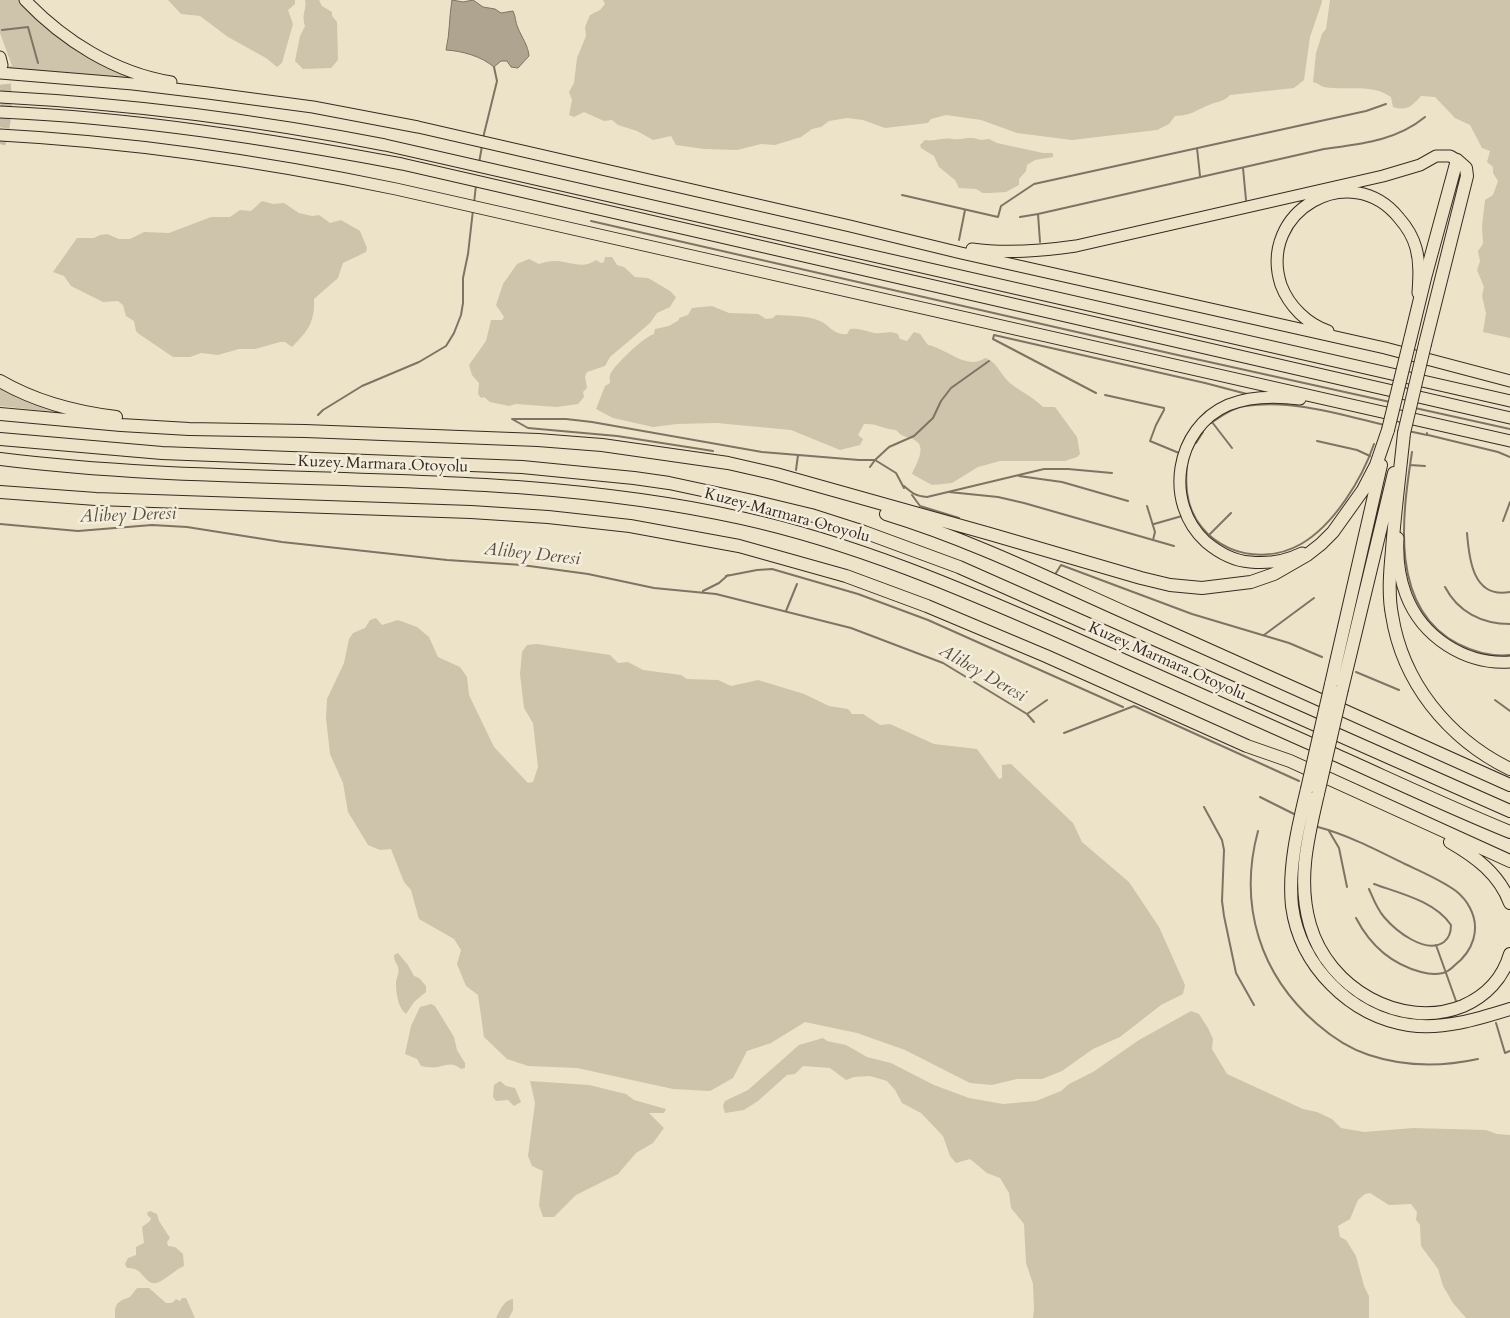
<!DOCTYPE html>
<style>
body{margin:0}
canvas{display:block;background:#ece3c9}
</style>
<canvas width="1510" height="1318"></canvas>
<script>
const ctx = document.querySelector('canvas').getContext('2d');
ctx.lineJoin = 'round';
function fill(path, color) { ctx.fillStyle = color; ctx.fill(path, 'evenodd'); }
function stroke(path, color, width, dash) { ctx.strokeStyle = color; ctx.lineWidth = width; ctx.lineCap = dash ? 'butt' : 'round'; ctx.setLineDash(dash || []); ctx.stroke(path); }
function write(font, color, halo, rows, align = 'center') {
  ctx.font = font + ' Cardo,serif'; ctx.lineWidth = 5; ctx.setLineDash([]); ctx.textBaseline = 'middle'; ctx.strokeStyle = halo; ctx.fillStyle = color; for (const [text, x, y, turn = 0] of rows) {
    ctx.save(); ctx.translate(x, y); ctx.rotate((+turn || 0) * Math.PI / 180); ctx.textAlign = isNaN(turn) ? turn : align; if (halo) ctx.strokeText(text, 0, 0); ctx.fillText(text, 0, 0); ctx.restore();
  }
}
fill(new Path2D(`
 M0 0H19C53 38 93 59 140 80L0 69V66H12L0 33Z
 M168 0H295V4L288 10 293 24 282 63 277 67 266 58 228 37 200 16 181 14Z
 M305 0H319L322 6 332 12V16L337 22 338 60 331 68 303 69 295 61 300 36 305 26C301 13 307 11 305 0Z
 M603 0H1322V2L1310 37 1304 80 1294 88 1230 95C1224 102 1217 101 1209 105 1194 111 1193 115 1175 116L1169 124 1157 130 1072 140 1017 133 981 120 946 115 931 119 928 123 885 128 863 120 847 118 829 121 821 127 812 129 801 137 775 145 761 144 737 150 704 149 676 145 671 136 653 140 637 131 618 125 612 120 604 121 584 112 574 117 569 115 572 100 569 92 574 83 577 58 586 36 585 27 590 15 600 10 605 4Z
 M1330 0H1510V338L1483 332 1486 313 1482 296 1484 287 1477 270 1480 261 1478 251 1483 244 1482 226 1485 200 1493 195 1498 181 1493 173V167L1487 162 1490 151 1482 148 1470 125 1455 118 1435 97 1421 96C1411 107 1407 111 1393 107L1391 97C1371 83 1347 91 1324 87 1321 86 1317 83 1313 82L1316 53 1322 34 1326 29Z
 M966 138H974L981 140 989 139 997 143 1043 153H1053V157L1035 160 1027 165 1026 171 1019 179V185L1006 192 990 193H983L976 189 959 188 955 180 939 167 934 156 921 148 920 145 925 140C931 141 935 140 941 139 949 137 957 141 966 138Z
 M262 201 273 204 284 203 299 213 312 216 319 215 330 223 341 220 360 231 367 248 366 252 343 263 338 278 314 299C315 322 308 331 292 347L285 342H280L255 349H239L218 355 201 353 190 357H173L139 334 136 331 134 321 126 316 123 305 118 301 103 302 71 286 64 276 53 272 77 238H94L100 235 107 234 119 239H130L144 232 169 233 211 217H230L240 210 251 211Z
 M605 257H612L617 265 624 267 635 277 648 278 670 291 676 297 670 307 657 313 650 323 610 357 605 366 587 372 585 376 587 388 583 392 584 397 578 404 557 407 516 404 509 406 490 402 484 397 481 398 478 394 479 383 472 375 469 365 486 341 491 320H502L504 317 496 305 503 284 517 264 529 259 539 264C548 261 555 260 564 262 576 264 585 268 596 260L601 263 604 262Z
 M712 306 729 313 758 314 766 319 773 318 776 315C789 316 807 315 820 321 829 325 835 336 847 334L850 329C859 328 865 331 874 333 883 334 890 330 898 334L900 339 907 341 914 332 920 334 928 345C946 348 967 371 985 358 997 361 1001 376 1010 383 1021 392 1032 396 1043 407H1055L1077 437 1080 454 1077 457 1065 461H1000L978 467 952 483 932 485 912 474C915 466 927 448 916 441 908 435 905 440 896 430 882 429 878 423 864 424L858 435 863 439 860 445 840 450 791 430 717 423 677 424 653 427 613 418 596 409 605 386 610 383C610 380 609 377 610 375 613 366 645 336 654 334L655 329 669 326 679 320V318L688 315 692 308Z
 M0 389 26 402 54 412 0 406Z
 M376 618 382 625 398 620 417 627 429 637 438 657 460 667 467 677 469 695 494 747 528 783 533 782 538 767 533 723 524 708 520 674 522 652 527 645 537 644 610 655 618 663 628 662 643 670 681 675 687 679 718 680 731 686 758 680 804 694 829 706 848 709 852 714H863L880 725 890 724 934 744 977 749 999 779 1002 778V765L1011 764 1073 823 1082 842 1129 882 1159 927 1185 985 1183 994 1161 1005 1120 1037 1093 1049 1062 1071 1042 1079H1017L992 1085 970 1083 905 1050 857 1033 805 1022 771 1043 747 1051 733 1078 710 1091 673 1089 577 1068 528 1066 507 1059 484 1037 478 995 466 986 457 964 461 950 454 939 419 919 411 890 404 882 391 849 380 850 368 845 348 812 343 783 330 754 326 718 327 699 344 663 349 639 353 633 365 628 370 620Z
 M398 953 408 965 414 976 419 978 426 986V992L414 1002 406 1014C398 1008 396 993 396 983 396 978 400 973 398 967 396 962 394 961 394 955Z
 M431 1004 435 1006 454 1037 457 1050 465 1063V1068L461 1069C452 1062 448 1065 438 1067 432 1068 426 1067 421 1066L417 1059 405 1054 411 1026 420 1007Z
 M1191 1011 1199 1014 1208 1028 1213 1039 1212 1049 1227 1074 1303 1109 1317 1112 1332 1119 1341 1128 1364 1132 1413 1128 1486 1130 1497 1134 1510 1135V1318H1466L1453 1303 1443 1286 1438 1269 1421 1246 1420 1225 1416 1220 1417 1212 1411 1204 1389 1205 1370 1193 1365 1194 1358 1200 1350 1219 1338 1226 1340 1237 1346 1240 1356 1256 1364 1286 1369 1296V1318H1033L1034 1309 1033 1284 1026 1263 1024 1224 1011 1208 1009 1193 1000 1178 987 1173 970 1159 956 1163 950 1156 943 1136 921 1113 902 1103 895 1090 887 1081 870 1076 854 1077 846 1080 830 1068 803 1066 795 1074 787 1075 758 1101 744 1110 725 1113 723 1106 725 1101 748 1090 799 1045 823 1038 827 1041 846 1045 867 1057 891 1063 934 1085 969 1098 1003 1104 1036 1101 1061 1091 1069 1084 1093 1072 1139 1040Z
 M500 1081 506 1086 515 1088 521 1102 514 1106 508 1100 496 1101 493 1097 494 1085Z
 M530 1081 589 1085 626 1094 634 1100 666 1109 664 1113H649L664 1128 653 1143 636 1153 618 1174 576 1195 554 1217H543L539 1205 543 1171 532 1166 528 1156 535 1103Z
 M150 1211 157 1214 159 1221 170 1238 167 1242 168 1246 175 1247 183 1254 184 1266C175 1270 170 1276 161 1281 147 1289 145 1273 135 1269 132 1268 130 1268 127 1268L125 1264 128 1258 136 1255V1247L144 1243 142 1227 150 1221 151 1218 148 1216 147 1213Z
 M137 1288H149L166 1303H172L176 1299 180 1301 182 1298H186L195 1318H115V1309L117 1304 122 1300 130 1297Z
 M513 1299V1310L509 1318H496C500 1310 504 1300 513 1299Z`), '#cec4ac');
const water = new Path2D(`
 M452 0 463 2 473 0 483 7 495 9 501 13 513 11C516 17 515 22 518 28 522 38 528 45 529 56L518 68 511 67 507 61H501L494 67C481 56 462 51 446 50 450 33 449 17 452 0Z`);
fill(water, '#afa490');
stroke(water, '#807364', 1);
stroke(new Path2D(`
 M2 30 28 27 38 63
 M483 138 497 81 494 67
 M1197 148 1200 176
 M479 163 482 146
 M1243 168 1246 200
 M902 195 998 217 1001 206 1034 184 1366 111 1386 104
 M474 203 476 185
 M1038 214 1324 149C1360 144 1396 141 1425 117
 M1020 217 1038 214 1040 242
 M591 221 1173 354 1390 402
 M959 240 965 210
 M1096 393 993 339 994 335 1205 383 1247 394
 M1105 395 1164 408V410L1156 425 1150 441 1179 453
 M1415 408 1510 429
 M1208 411 1219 404
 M318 415 323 410 362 386 419 362 446 346 454 333 461 315 463 303V278L468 254 473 210
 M1212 422 1232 448
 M1211 423C1221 416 1232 408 1245 406 1292 399 1339 414 1384 425
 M1408 431 1427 435V433
 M1428 435 1498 452 1510 457
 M1317 441 1357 450 1370 456
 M1196 443 1203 432
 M713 451 617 436 528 428 512 419H566L592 422 762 452 859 460H875L896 473 904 488
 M1412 452C1402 517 1389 608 1458 644 1474 652 1492 657 1510 655
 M1410 465 1425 466
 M1187 466C1186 475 1186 483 1187 492 1194 547 1256 570 1301 544 1334 525 1362 479 1374 444
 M870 467 875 460 889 447 914 436 933 418 941 401 951 388 989 361
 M796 470 798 455
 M1019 476 1062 482 1128 501
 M904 486C912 493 915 496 927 497L1044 469H1068L1112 473
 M949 492 998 497 1024 503 1174 546
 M912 495 920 506 959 518
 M1147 506 1155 532 1153 540
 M1503 521 1510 502
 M0 524 78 531 152 525 187 527 282 542 447 560 522 565 588 574 654 588 716 594 851 628 943 663 1027 714 1034 722
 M1154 524 1182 516
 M1467 533C1469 559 1473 599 1510 592
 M1210 534 1231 513
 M1056 573 1061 565 1192 614 1289 643 1322 657
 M726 576 757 570 772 569 858 594 928 620 1123 707
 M1445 587C1458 612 1482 624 1510 624
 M703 591 719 583 728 575
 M786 611 797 584
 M1264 635 1314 598
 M1356 672 1399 690
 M1495 700 1510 711
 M1027 714 1047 700
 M1064 733 1134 706 1299 781
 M1260 797 1294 814
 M1204 807 1222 840 1224 850 1222 901 1224 916 1236 973 1254 1005
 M1318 827C1348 835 1377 850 1405 864 1422 872 1441 880 1456 891 1461 895 1467 902 1470 908 1481 929 1473 951 1455 965 1452 968 1448 972 1443 973 1435 975 1428 974 1421 972 1391 964 1370 945 1356 918
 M1258 831C1238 905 1260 975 1317 1024 1332 1037 1350 1049 1369 1055 1405 1067 1441 1067 1478 1059
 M1329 831 1339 848 1347 887
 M1369 889C1373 898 1377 909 1384 917 1395 930 1425 955 1444 942 1449 938 1451 931 1451 925 1435 901 1399 893 1374 884
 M1436 945 1456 1001
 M1496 1023 1505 1053 1510 1051`), '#807364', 2);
stroke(new Path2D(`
 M0 144C8 117 8 92 2 65`), '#c8bea7', 11, [11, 5.5]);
const trunk = new Path2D(`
 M25 0C63 40 115 73 171 82
 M0 57 2 65
 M0 73 133 84 208 93 313 107 418 127 850 226 961 253 1385 348 1510 381
 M0 97C129 104 258 120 385 145L1510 401
 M0 112C135 118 269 139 402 164L1510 418
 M0 135C133 142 266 162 396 189L1510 441
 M972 249C1007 254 1041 251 1076 246L1383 176 1420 165 1436 156H1450L1457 160
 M1328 331C1307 324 1289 306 1281 285 1257 211 1351 158 1399 218 1407 227 1413 237 1416 248 1420 263 1419 278 1418 293
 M1300 399C1277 396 1250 396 1228 405 1175 428 1163 503 1206 542 1218 552 1234 561 1250 562 1269 564 1286 561 1302 553
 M1398 538C1397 557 1399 577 1406 595 1422 637 1465 665 1510 662`);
const motorway = new Path2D(`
 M1410 340 1425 278 1457 160 1466 168 1467 176 1425 344
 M0 381C36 402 75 412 116 417
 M0 414 121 425 189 429 305 431 538 440 602 445 728 463 776 474 990 534 1141 578 1170 585 1202 588 1251 582 1274 574 1307 555 1321 544 1333 532 1363 490 1376 465 1388 430
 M1404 433C1400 472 1395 511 1392 550 1390 571 1388 594 1392 615 1397 647 1411 679 1431 705 1452 732 1479 754 1510 769
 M0 439 162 453 522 467 634 478 669 483 753 501 811 515 864 532 959 567 1510 811
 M0 459C246 490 498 464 741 518 855 543 962 589 1069 636 1158 675 1247 715 1336 755 1394 781 1451 808 1510 832
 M0 492 96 499 471 512 548 517 630 526 739 546 846 576 927 606 1046 656 1247 746 1290 761 1510 861
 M886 514C971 540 1050 579 1131 615 1257 671 1383 728 1510 785
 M1331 684 1381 465
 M1342 689 1394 473
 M1307 789C1298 827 1288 867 1292 906 1300 966 1350 1016 1409 1025 1443 1030 1478 1019 1510 1009
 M1318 794C1308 837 1297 881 1310 925 1328 988 1401 1031 1463 1006 1486 996 1503 978 1510 954
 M1450 842C1476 857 1499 874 1510 903`);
stroke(trunk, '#392a21', 13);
stroke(motorway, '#392a21', 14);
stroke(trunk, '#ece3c9', 11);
stroke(motorway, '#ece3c9', 12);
const motorwayBridge = new Path2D(`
 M1388 430 1410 340
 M1404 433 1425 344
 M1307 789 1331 684
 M1318 794 1342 689`);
stroke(motorwayBridge, '#392a21', 14, []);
stroke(motorwayBridge, '#ece3c9', 12);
write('16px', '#392a21', '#f3eddc', [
 ["Kuzey Marmara Otoyolu",383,465,2],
 ["Kuzey Marmara Otoyolu",787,516,15],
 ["Kuzey Marmara Otoyolu",1167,662,24]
]);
write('italic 18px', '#5c4f42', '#f3eddc', [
 ["Alibey Deresi",128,516,-2],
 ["Alibey Deresi",532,555,6],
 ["Alibey Deresi",982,674,30]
]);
</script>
